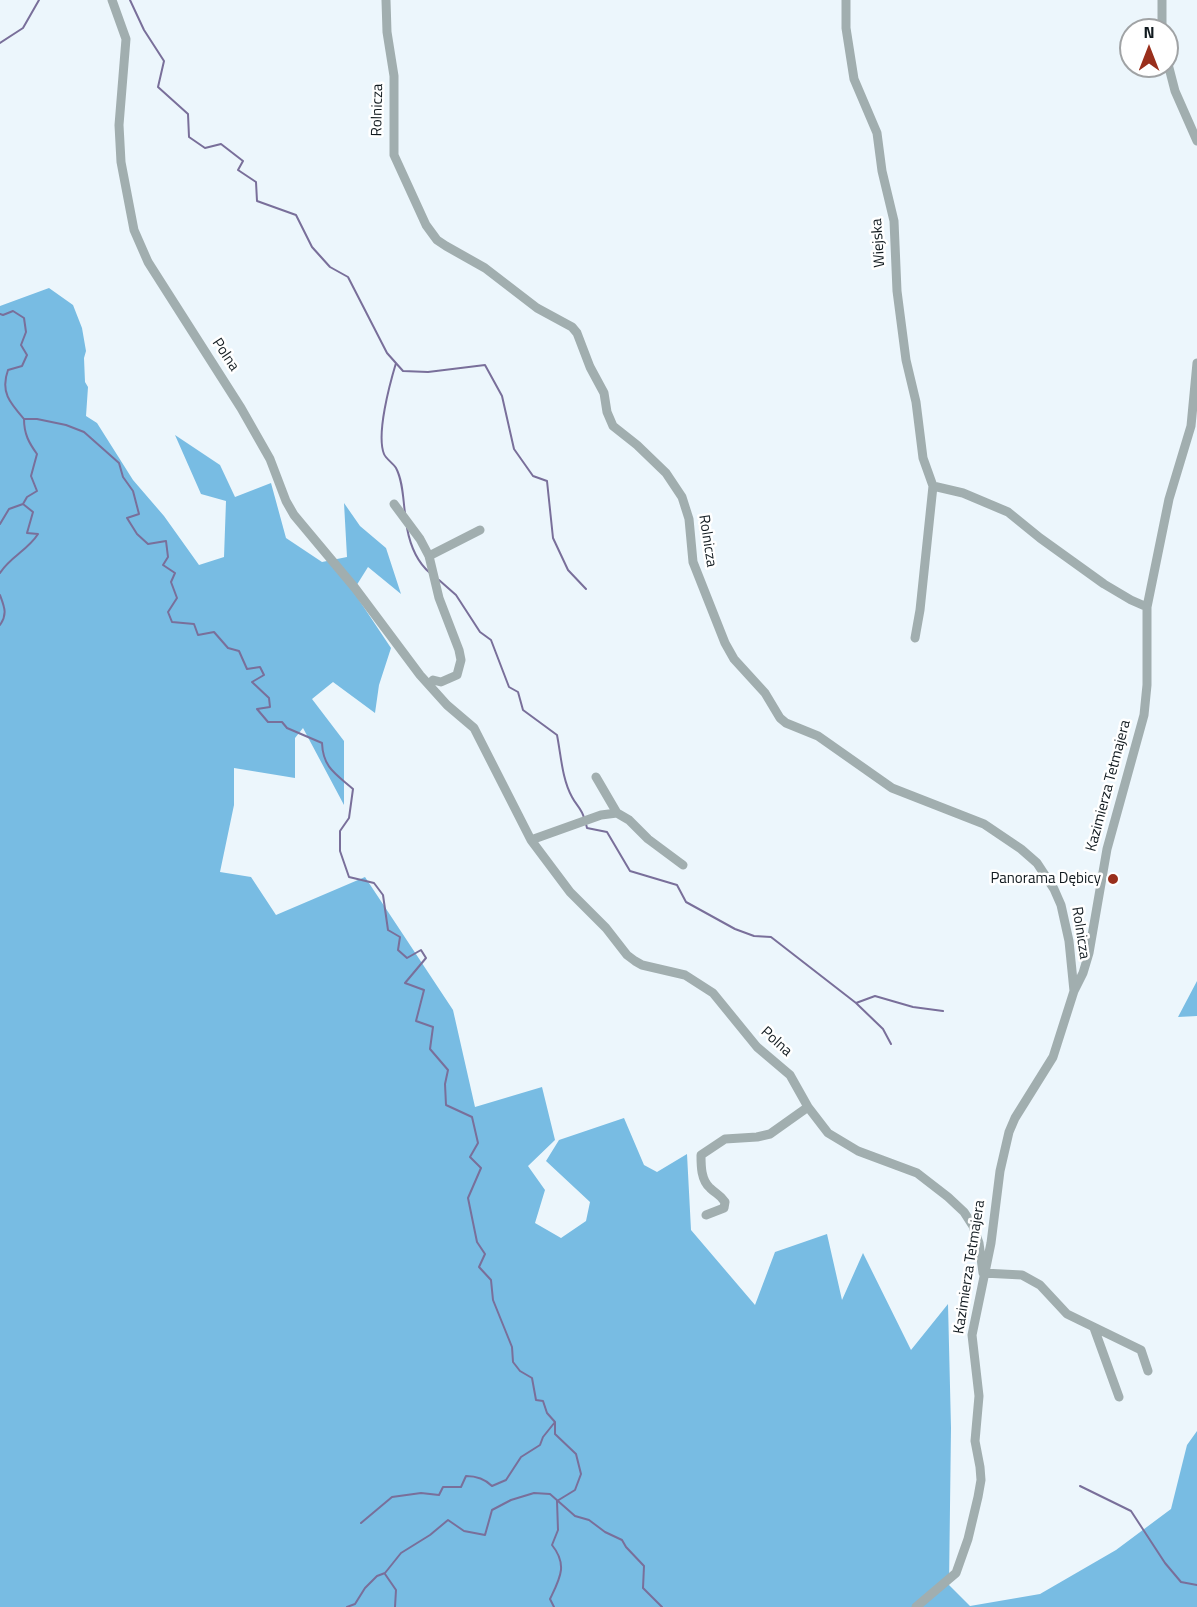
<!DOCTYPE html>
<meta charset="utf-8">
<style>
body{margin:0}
#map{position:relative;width:1197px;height:1607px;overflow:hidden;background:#ecf6fc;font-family:"Titillium Web",sans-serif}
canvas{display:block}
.north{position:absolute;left:1119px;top:18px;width:60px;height:60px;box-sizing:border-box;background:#fff;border:2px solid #a0a3a5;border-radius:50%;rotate:0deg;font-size:16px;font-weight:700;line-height:24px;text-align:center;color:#111a1f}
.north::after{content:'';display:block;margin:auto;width:21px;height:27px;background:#992f1c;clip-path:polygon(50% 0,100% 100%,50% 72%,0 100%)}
</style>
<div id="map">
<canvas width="1197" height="1607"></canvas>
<div class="north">N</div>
</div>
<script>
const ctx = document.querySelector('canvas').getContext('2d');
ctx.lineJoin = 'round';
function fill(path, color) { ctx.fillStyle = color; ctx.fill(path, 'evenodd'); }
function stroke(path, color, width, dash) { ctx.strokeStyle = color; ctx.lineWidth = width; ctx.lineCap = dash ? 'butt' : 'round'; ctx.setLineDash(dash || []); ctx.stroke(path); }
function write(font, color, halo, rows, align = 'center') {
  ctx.font = font + ' "Titillium Web",sans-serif'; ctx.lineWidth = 5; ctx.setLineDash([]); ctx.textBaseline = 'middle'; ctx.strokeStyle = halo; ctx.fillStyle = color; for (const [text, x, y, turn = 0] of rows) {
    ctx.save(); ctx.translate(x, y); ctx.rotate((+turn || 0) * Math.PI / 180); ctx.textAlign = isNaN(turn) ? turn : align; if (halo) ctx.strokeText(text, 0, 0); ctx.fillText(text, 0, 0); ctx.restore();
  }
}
fill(new Path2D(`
 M49 288 73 305 82 328 86 351 84 358 85 382 88 387 86 416 97 423 133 480 164 516 199 565 224 557 226 501 201 494 175 435 220 465 235 497 271 483 286 538 322 562 347 557 344 503 360 526 386 548 401 594 368 567 353 591 391 648 379 685 375 713 333 682 312 699 344 741V805L303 728 295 738V778L234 768V805L220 872 251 877 276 915 365 877 453 1010 475 1107 542 1087 555 1140 528 1166 545 1190 535 1223 561 1238 586 1221 590 1202 546 1161 559 1140 624 1118 644 1165 657 1172 687 1154 691 1230 755 1305 775 1252 827 1234 842 1300 863 1253 911 1350 948 1304 951 1428 949 1585 970 1606 1040 1594 1116 1550 1171 1509 1187 1445 1197 1431V1607H0V306Z
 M1197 981V1016L1178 1017Z`), '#78bce3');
stroke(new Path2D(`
 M130 0 144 30 164 61 158 87 188 114 189 137 205 148 221 144 243 161 238 170 256 182 257 201 296 215 312 247 330 267 348 277 387 353 403 371 428 372 485 365 502 396 514 449 533 476 547 481 553 538 568 570 586 589
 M0 43 23 28 39 0
 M0 314 3 315 13 311 24 318 26 332 21 345 27 355 22 366 8 370C0 392 10 403 24 419H37L66 425 84 432 119 463 123 477 133 491 139 514 127 518 137 534 148 544 166 541 168 557 163 565 175 573 171 582 177 598 168 612 172 622 194 624 198 635 214 632 228 648 239 651 247 669 260 667 264 675 252 682 269 698 270 707 257 709 268 722H282L287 728 322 743C323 768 336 774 353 789L349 818 340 831V851L349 877 374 883 383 895 388 930 400 937 398 950 407 958 421 950 426 958 405 983 424 990 416 1021 433 1027 430 1049 448 1070 445 1084 446 1105 472 1117 478 1143 470 1157 481 1168 468 1198 477 1242 485 1254 479 1267 491 1280 493 1300 512 1347 513 1362 520 1371 532 1378 536 1400 543 1401 547 1413 555 1422V1434L576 1454 581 1474 575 1490 557 1501 558 1530 552 1545C568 1565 560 1578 550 1599L554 1607
 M396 363C390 383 376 434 384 454 386 459 393 463 396 468 403 481 403 499 405 513
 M0 524 9 509 23 504
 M407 528C410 544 417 562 430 573
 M0 573C10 557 28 550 38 534L27 533 33 512 23 504 27 497 37 491 31 476 37 454C29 443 24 434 24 419
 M439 580 456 595 480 632 491 640 509 687 518 692 523 710 557 735C561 755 562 779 572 797 576 805 582 809 584 818
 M0 595C4 606 8 614 0 625
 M586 824 587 828 607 832 630 871 677 885 686 902 735 929 754 936 771 937 856 1003 875 996 913 1007 943 1011
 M856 1003 883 1029 891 1044
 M1080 1486 1131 1511 1165 1563 1181 1582 1197 1585
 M361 1523 392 1497 421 1493 439 1495 443 1487H461L466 1476C477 1476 485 1479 492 1486L506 1480 521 1457 540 1445 543 1437 555 1422
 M385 1574 396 1590 395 1607
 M347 1607 355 1604 365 1588 377 1576 385 1573 401 1553 430 1535 448 1520 464 1531 485 1535 492 1510 511 1500 534 1493 550 1494 575 1516 589 1520 605 1532 622 1540 626 1547 644 1566 643 1588 662 1607`), '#796f9a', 2);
stroke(new Path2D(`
 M112 0 126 39 119 125 121 162 134 230 148 262 241 408 270 459 286 501 294 515 355 588 420 675 447 705 474 728 531 840 570 892 606 928 627 955 635 961 642 965 685 975 713 993 757 1047 790 1075 808 1107 828 1133 858 1151 917 1173 948 1197 964 1212 973 1226 979 1243 983 1273
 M386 0 387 32 394 76V155L426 225 437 240 446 246 485 268 537 308 572 327 577 333 590 367 604 393 607 412 613 426 637 445 666 473 682 497 689 519 693 562 725 643 734 659 765 693 780 718 786 723 818 736 892 788 984 824 1021 849 1037 863 1054 889 1061 905 1069 941 1074 991
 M846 0V28L854 79 877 133 882 171 894 221 897 291 906 360 916 402 923 458 933 486 920 610 915 638
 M1162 0V30
 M1167 60 1175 91 1197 141
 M933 486 963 493 1008 512 1040 538 1104 584 1131 600 1147 607
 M394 504 420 539 429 556 439 598 459 650 461 660 457 675 441 682 433 680 429 685
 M429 556 480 530
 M596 777 617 813 629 820 648 839 683 865
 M531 840 601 815 617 813
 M706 1215 724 1208 725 1202C720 1194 716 1194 710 1188 701 1180 701 1166 701 1155L725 1139 757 1137 770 1134 808 1107
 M983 1273 1022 1275 1040 1285 1067 1314 1141 1350 1148 1371
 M1094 1328 1119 1397
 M916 1607 956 1573 968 1539 978 1497 981 1480 980 1467 975 1441 979 1396 972 1335 991 1243 1000 1171 1009 1132 1015 1118 1053 1057 1074 991 1083 973 1089 953 1107 849 1144 715 1147 685V607L1169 499 1191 426 1197 363`), '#a1aeaf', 9);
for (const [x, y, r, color] of [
 [1113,879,6,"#992f1c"]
]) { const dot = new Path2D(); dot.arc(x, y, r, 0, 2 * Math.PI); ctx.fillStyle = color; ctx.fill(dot); stroke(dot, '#fff', 2); }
write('15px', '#111a1f', '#fff', [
 ["Rolnicza",378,110,-89],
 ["Wiejska",879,243,-94],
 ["Polna",225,355,56],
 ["Rolnicza",707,541,81],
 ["Kazimierza Tetmajera",1109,786,-75],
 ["Rolnicza",1080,933,81],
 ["Polna",776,1042,42],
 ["Kazimierza Tetmajera",970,1267,-81]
]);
write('15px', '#111a1f', '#fff', [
 ["Panorama Dębicy",1101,879]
], 'right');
</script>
